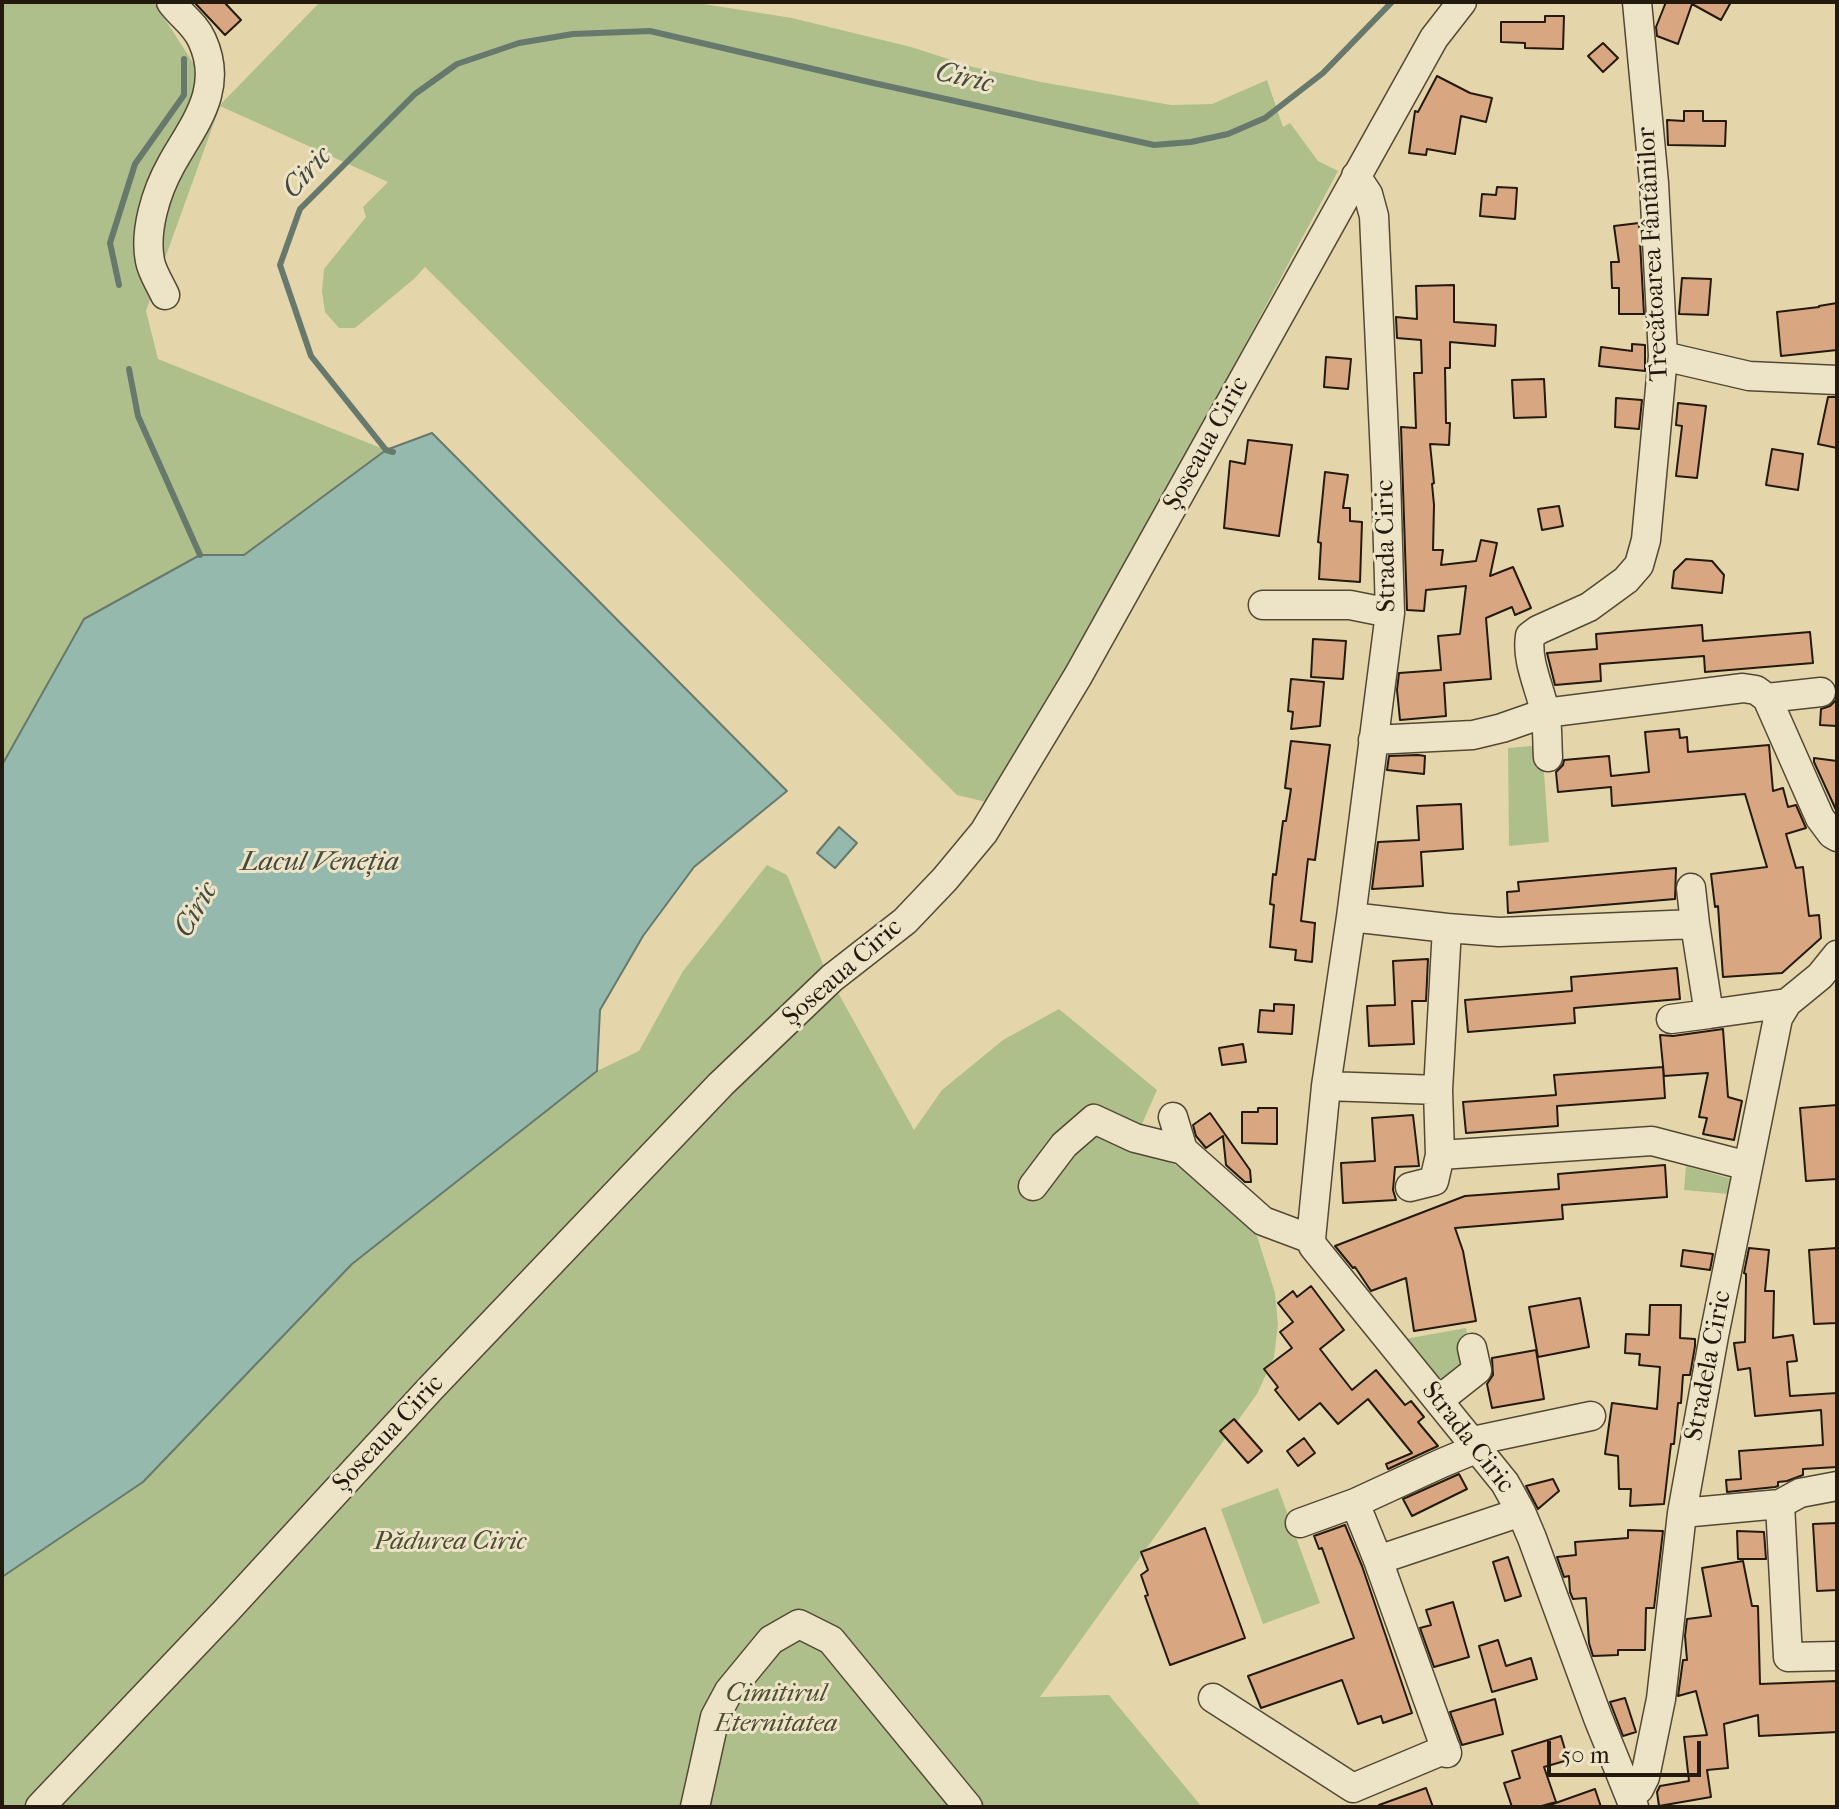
<!DOCTYPE html>
<meta charset="utf-8">
<style>
body{margin:0}
#map{position:relative;width:1839px;height:1809px;overflow:hidden;background:#e4d6aa;font-family:"IM FELL French Canon",serif}
canvas{display:block}
.frame{position:absolute;inset:0;border:4px solid #23190d;pointer-events:none}
.scale{position:absolute;left:1547px;top:1741px;width:154px;height:36px;box-sizing:border-box;border:4px solid #23190d;border-top:0;padding-left:10px;font-size:24px;line-height:28px;white-space:nowrap;color:#23190d;-webkit-text-stroke:6px #ede4c8;paint-order:stroke}
</style>
<div id="map">
<canvas width="1839" height="1809"></canvas>
<div class="frame"></div>
<div class="scale">50 m</div>
</div>
<script>
const ctx = document.querySelector('canvas').getContext('2d');
ctx.lineJoin = 'round';
function fill(path, color) { ctx.fillStyle = color; ctx.fill(path, 'evenodd'); }
function stroke(path, color, width, dash) { ctx.strokeStyle = color; ctx.lineWidth = width; ctx.lineCap = dash ? 'butt' : 'round'; ctx.setLineDash(dash || []); ctx.stroke(path); }
function write(font, color, halo, rows, align = 'center') {
  ctx.font = font + ' "IM FELL French Canon",serif'; ctx.lineWidth = 6; ctx.setLineDash([]); ctx.textBaseline = 'middle'; ctx.strokeStyle = halo; ctx.fillStyle = color; for (const [text, x, y, turn = 0] of rows) {
    ctx.save(); ctx.translate(x, y); ctx.rotate((+turn || 0) * Math.PI / 180); ctx.textAlign = isNaN(turn) ? turn : align; if (halo) ctx.strokeText(text, 0, 0); ctx.fillText(text, 0, 0); ctx.restore();
  }
}
fill(new Path2D(`
 M2 2H154L220 105 320 2H691L792 18 911 47 973 67 1041 82 1171 105 1212 104 1267 80 1283 127 1290 123 1318 161 1338 171 1232 369 1065 672 986 802 957 795 425 267 415 278 355 328H339L325 312 322 291 324 269 366 217 363 207 388 182 220 106 146 311 158 359 386 450 244 555H200L84 619 2 765Z
 M1542 745 1549 842 1509 846 1508 748Z
 M767 865 787 875 825 969 914 1130 942 1090 1003 1040 1059 1009 1157 1090 1130 1151 1153 1156 1186 1169 1236 1209 1257 1236 1275 1293 1278 1325 1274 1357 1257 1394 1040 1697 1109 1695 1202 1807H2V1577L143 1482 352 1265 597 1071 639 1051 683 971Z
 M1686 1166 1732 1179 1729 1194 1684 1190Z
 M1466 1328 1473 1370 1439 1395 1394 1341Z
 M1278 1488 1320 1603 1263 1624 1221 1509Z`), '#afbf8c');
const water = new Path2D(`
 M432 433 787 791 694 867 643 936 600 1010 597 1071 352 1264 143 1482 2 1577V765L84 619 200 555H244L386 450Z
 M839 827 857 843 835 868 817 853Z`);
fill(water, '#95b9ac');
stroke(water, '#67796c', 2);
stroke(new Path2D(`
 M119 285 110 243 135 164 184 95V59
 M129 369 138 416 200 555
 M393 452 386 450 311 356 280 265 300 209 415 94 457 64 519 43 573 34 650 31 869 82 1154 145 1191 142 1228 134 1265 118 1323 73 1392 2`), '#67796c', 6);
const building = new Path2D(`
 M194 2H224L241 20 225 35Z
 M1666 2H1731L1721 20 1692 4 1678 44 1657 36 1656 27Z
 M1545 16H1564L1563 49 1525 48V43L1501 42V22H1545Z
 M1603 43 1618 58 1603 72 1588 56Z
 M1437 76 1470 93 1492 98 1486 122 1461 116 1455 154 1427 149 1426 155 1409 153 1415 111 1418 112Z
 M1684 111H1703V121H1726L1725 146 1668 145 1667 120 1684 121Z
 M1497 187 1517 188 1515 219 1480 216 1482 194 1496 195Z
 M1639 223 1644 314H1619V288H1612L1611 262H1619L1614 226Z
 M1682 278 1711 279 1708 315 1679 314Z
 M1454 285V322L1496 325 1495 346 1450 342V368H1445L1446 423H1450L1449 445 1430 444 1434 483 1432 484 1434 505 1433 550H1443L1441 565 1476 561 1481 540 1497 543 1490 576 1513 567 1531 608 1515 615 1512 607 1486 618 1491 679 1444 683 1446 716 1400 720 1397 690 1399 673 1441 670 1438 636 1460 634 1466 586 1426 590 1424 611 1407 610 1401 427 1416 428 1414 373H1422L1421 340 1397 338 1396 317 1417 319 1416 286Z
 M1837 303V350L1781 356 1777 312 1819 307V306Z
 M1632 344 1645 345V371L1599 366 1601 347 1632 351Z
 M1326 357 1351 359 1348 389 1324 387Z
 M1544 379 1546 417 1514 418 1512 380Z
 M1828 397H1837V448L1818 444Z
 M1616 398 1642 400 1639 429 1615 427Z
 M1678 403 1706 406 1697 478 1676 476 1682 426 1676 425Z
 M1248 440 1292 445 1279 536 1224 528 1230 461 1245 464Z
 M1772 449 1803 454 1798 490 1766 485Z
 M1325 472 1348 475 1343 508H1350V521L1362 522 1360 582 1319 579 1321 543 1318 542Z
 M1559 506 1563 526 1542 530 1538 509Z
 M1686 559 1712 561 1724 575 1722 593 1672 588 1674 571Z
 M1702 625 1703 641 1810 632 1813 663 1705 672 1704 656 1600 664 1601 681 1555 685 1547 653 1597 649 1596 634Z
 M1313 639 1346 641 1343 679 1311 677Z
 M1291 679 1324 682 1320 726 1291 729 1293 712 1288 711Z
 M1835 701H1837V726L1820 725 1821 709 1830 706Z
 M1679 729 1680 738 1687 737 1688 752 1769 745 1773 791 1783 788 1788 807 1796 805 1806 828 1786 834 1796 868 1803 867 1809 916 1819 915 1821 938 1782 973 1723 977 1718 906 1715 907 1711 874 1767 867 1745 794 1612 806 1611 787 1558 792 1556 772 1563 765 1564 760 1609 756 1611 776 1649 772 1645 732Z
 M1291 741 1330 745 1315 860 1308 859 1301 921 1315 923 1312 962 1295 960 1296 950 1270 947 1274 905 1270 904 1273 874 1276 875 1283 821H1286L1291 789 1285 788Z
 M1418 755 1425 756 1424 774 1387 770 1389 756Z
 M1814 758 1837 761V812L1814 762Z
 M1461 804 1463 849 1421 852 1423 886 1372 889 1378 842 1419 840 1417 806Z
 M1676 868 1675 899 1508 913 1507 892 1519 891 1518 882Z
 M1428 959 1426 1001H1412L1414 1044 1369 1046 1367 1006 1395 1005 1393 961Z
 M1677 968 1680 999 1574 1008 1575 1023 1468 1032 1465 1000 1572 991 1571 977Z
 M1274 1004 1294 1005 1292 1034 1258 1032 1260 1010 1274 1011Z
 M1723 1029 1728 1097 1742 1101 1734 1140 1703 1134 1707 1118 1699 1117 1708 1073 1664 1076 1660 1035 1673 1036Z
 M1243 1044 1246 1062 1222 1065 1219 1048Z
 M1663 1067 1665 1098 1557 1106 1558 1126 1466 1133 1463 1102 1556 1095 1554 1075Z
 M1837 1105V1179L1806 1181 1800 1108Z
 M1258 1108H1277V1144L1242 1143V1112H1258Z
 M1210 1113 1250 1170 1251 1182H1245L1226 1165 1223 1136 1206 1148 1196 1136 1193 1125Z
 M1413 1115 1419 1166 1395 1167 1393 1190 1396 1200 1343 1203 1341 1163 1375 1161 1372 1118Z
 M1665 1165 1667 1197 1562 1205 1563 1219 1455 1228 1463 1251 1476 1321 1414 1331 1406 1278 1371 1291 1355 1267 1353 1268 1335 1246 1465 1196 1559 1189 1558 1174Z
 M1749 1248 1769 1250 1765 1291H1774L1773 1338 1793 1335 1797 1361 1787 1362 1790 1396 1837 1393V1467L1803 1469V1475L1787 1481 1778 1482V1486L1775 1487 1727 1492 1726 1480 1741 1479 1739 1451 1823 1445 1821 1410 1755 1416 1750 1368 1738 1370 1734 1343 1745 1342 1746 1280V1274L1744 1273Z
 M1837 1248V1323L1814 1324 1809 1250Z
 M1683 1250 1713 1254 1710 1270 1681 1266Z
 M1311 1286 1344 1330 1320 1349 1352 1390 1376 1370 1405 1405 1411 1401 1424 1417 1418 1422 1438 1446 1388 1469 1386 1464 1412 1453 1368 1399 1338 1424 1320 1403 1299 1420 1275 1390 1278 1387 1264 1369 1292 1348 1280 1332 1293 1322 1278 1303 1293 1291 1297 1297Z
 M1580 1298 1589 1347 1538 1357 1529 1307Z
 M1650 1305H1681L1680 1338 1695 1339V1346L1690 1375H1683L1681 1403H1678L1674 1444H1671L1664 1504 1630 1506 1631 1489H1619L1618 1456 1605 1454 1612 1403 1657 1409 1660 1367 1639 1365 1640 1354 1625 1353 1626 1334 1649 1335Z
 M1536 1350 1544 1399 1492 1408 1487 1384 1493 1375 1492 1358Z
 M1234 1419 1262 1451 1248 1463 1220 1431Z
 M1304 1438 1315 1453 1298 1466 1287 1451Z
 M1459 1474 1467 1489 1412 1516 1403 1499Z
 M1553 1479 1559 1491 1538 1509 1526 1486Z
 M1837 1523V1590L1817 1591 1813 1524Z
 M1345 1525 1362 1566 1412 1713 1383 1723 1381 1716 1358 1724 1342 1680 1261 1708 1248 1676 1354 1638 1322 1548 1319 1549 1314 1536Z
 M1205 1528 1245 1638 1170 1665 1145 1596 1148 1595 1141 1575 1148 1570 1141 1552Z
 M1628 1530 1663 1531 1654 1608H1646L1645 1650H1618V1655L1593 1656 1589 1643 1586 1598 1573 1599 1570 1592 1569 1576 1564 1577 1557 1557 1576 1555 1575 1542 1628 1538Z
 M1737 1531 1764 1532 1766 1559H1738Z
 M1508 1557 1521 1596 1505 1601 1493 1562Z
 M1743 1561 1752 1606H1758L1760 1684 1837 1681V1732L1759 1736 1758 1715 1724 1724 1728 1768 1707 1770 1711 1797 1659 1806 1657 1792 1660 1786 1689 1781 1684 1737 1707 1735 1696 1691 1678 1696 1683 1660H1687L1685 1636 1687 1619 1711 1616 1702 1568Z
 M1453 1602 1469 1657 1434 1667 1420 1628 1431 1625 1426 1610Z
 M1498 1640 1506 1666 1531 1658 1537 1679 1492 1692 1479 1646Z
 M1625 1698 1636 1732 1623 1736 1610 1702Z
 M1495 1699 1503 1734 1462 1745 1450 1712Z
 M1561 1736 1568 1760 1544 1767 1556 1802 1538 1807H1512L1504 1783 1520 1778 1512 1751Z
 M1426 1788 1433 1807H1379V1805Z
 M1595 1789 1601 1807H1551L1550 1805Z`);
fill(building, '#d8a781');
stroke(building, '#23190d', 2);
const minor = new Path2D(`
 M1356 176 1368 194 1374 216 1386 478 1390 613 1351 917 1326 1086 1311 1239 1313 1246 1505 1483 1521 1512 1532 1538 1598 1718 1634 1807
 M165 295C160 284 152 272 150 261 144 231 156 192 171 165 193 125 225 90 202 40 195 24 180 15 171 2
 M1663 356 1749 376 1837 380
 M1263 605H1350L1390 613
 M1767 698 1821 692
 M1373 740 1473 735 1502 728 1545 713 1743 688 1756 690 1767 698 1820 818 1832 834 1837 837
 M1548 757C1547 743 1548 726 1545 712 1540 688 1526 661 1530 636L1538 630 1589 607 1626 580 1639 565 1646 540 1663 356 1654 183 1637 2
 M1691 888 1695 924
 M1351 917 1447 928
 M1671 1019 1709 1014
 M1326 1086 1438 1090 1440 1155 1652 1141 1748 1166
 M1438 1090 1447 928 1499 932 1695 924 1709 1014 1787 1003
 M1173 1117 1183 1150
 M1033 1186 1064 1145 1094 1119 1135 1138 1183 1150 1263 1221 1311 1239
 M1410 1187 1434 1181 1440 1155
 M1439 1400 1477 1370 1472 1348
 M1473 1441 1591 1416
 M1355 1503 1442 1463 1478 1448
 M1780 1504 1788 1657 1837 1656
 M1682 1513 1780 1504 1800 1493 1837 1486
 M1300 1523 1355 1503 1378 1560 1521 1512
 M1378 1560 1447 1753
 M1213 1698 1353 1788 1446 1749
 M1630 1797 1639 1789 1645 1777 1661 1699 1682 1513 1714 1336 1778 1018 1787 1003 1820 976 1837 955
 M40 1807 226 1611 430 1389 721 1084 832 978 905 921 945 879 984 832 1078 676 1434 38 1462 2
 M695 1807 715 1717 729 1691 771 1640 799 1624 831 1640 968 1807`);
stroke(minor, '#534834', 31);
stroke(minor, '#ede4c8', 28);
write('26px', '#23190d', '#ede4c8', [
 ["Trecătoarea Fântânilor",1654,254,-93],
 ["Șoseaua Ciric",1207,444,-61],
 ["Strada Ciric",1387,546,-91],
 ["Șoseaua Ciric",843,973,-41],
 ["Stradela Ciric",1709,1366,-79],
 ["Șoseaua Ciric",389,1434,-47],
 ["Strada Ciric",1467,1438,52]
]);
write('italic 26px', '#4d4b33', '#ede4c8', [
 ["Pădurea Ciric",450,1543],
 ["Cimitirul",776,1695],
 ["Eternitatea",776,1725]
]);
write('italic 28px', '#45493d', '#ede4c8', [
 ["Ciric",964,79,13],
 ["Ciric",308,173,-48],
 ["Lacul Veneția",320,863],
 ["Ciric",197,910,-60]
]);
</script>
